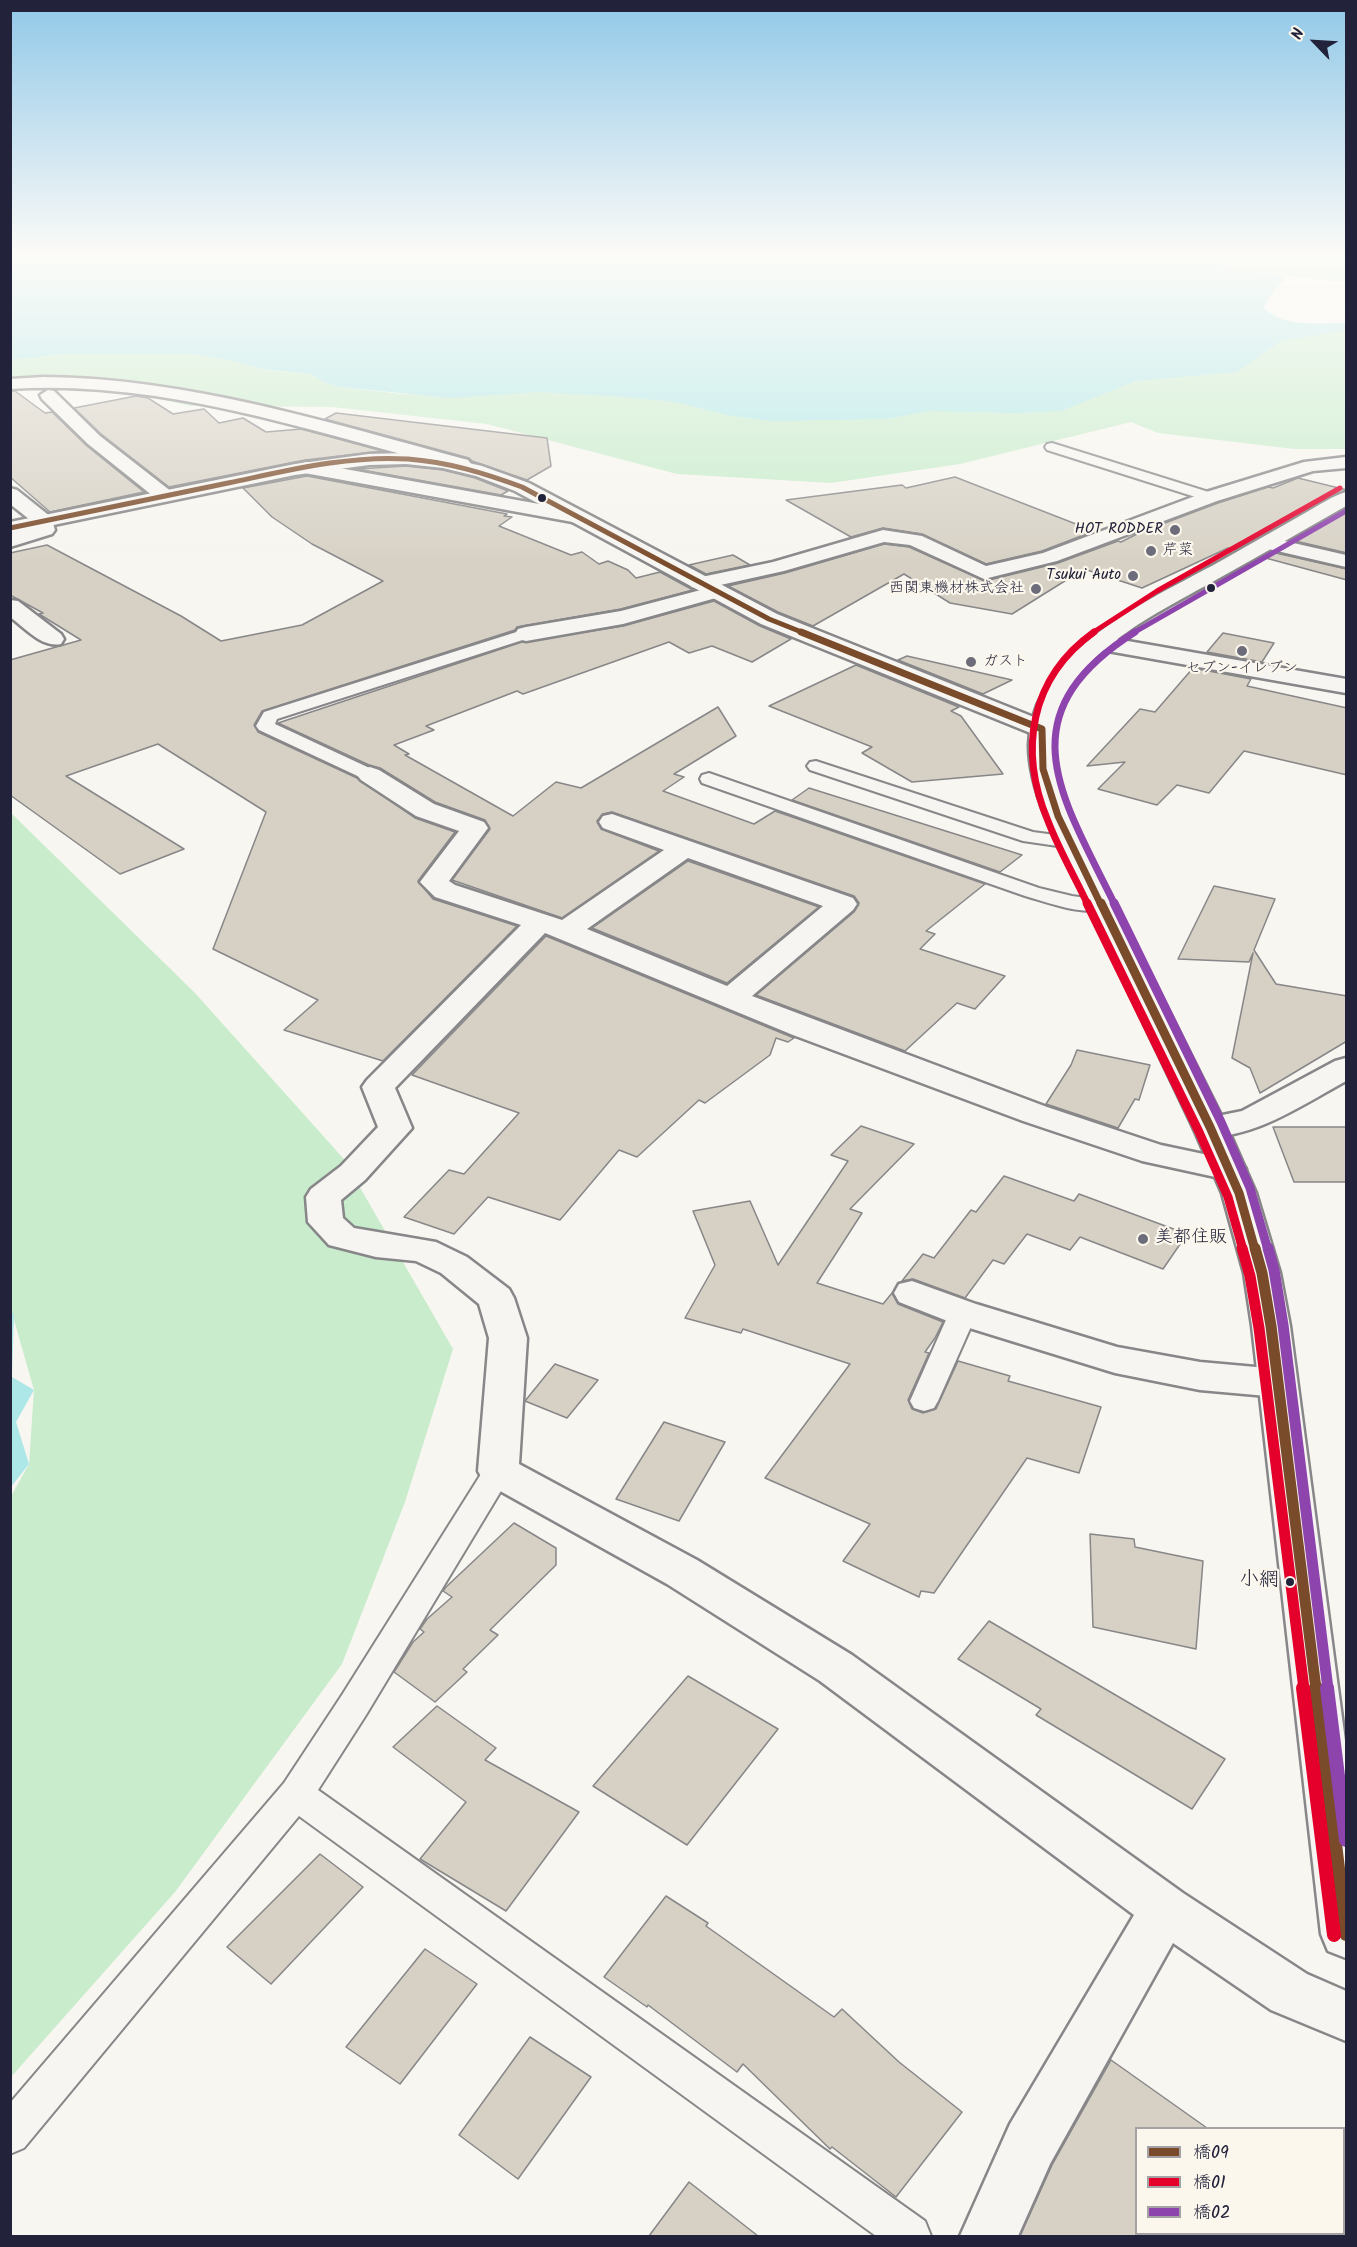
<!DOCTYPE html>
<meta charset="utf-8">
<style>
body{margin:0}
#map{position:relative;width:1357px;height:2247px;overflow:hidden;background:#f8f6f0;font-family:Kalam,"Klee One",sans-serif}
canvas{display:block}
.frame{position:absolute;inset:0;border:12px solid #22223b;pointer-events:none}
.legend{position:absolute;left:1135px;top:2127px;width:210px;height:108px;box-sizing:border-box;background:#fbf7ec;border:2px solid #a4a2a5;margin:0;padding:8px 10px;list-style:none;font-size:18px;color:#22223b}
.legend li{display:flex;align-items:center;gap:12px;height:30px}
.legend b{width:30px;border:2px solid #a4a2a5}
.north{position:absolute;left:1285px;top:12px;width:60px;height:60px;-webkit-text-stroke:4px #fbf7ec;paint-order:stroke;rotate:295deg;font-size:16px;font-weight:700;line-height:24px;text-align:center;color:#22223b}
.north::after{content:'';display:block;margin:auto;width:21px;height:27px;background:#22223b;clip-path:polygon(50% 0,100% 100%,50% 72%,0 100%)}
</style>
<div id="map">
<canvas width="1357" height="2247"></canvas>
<div class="frame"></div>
<ul class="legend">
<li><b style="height:8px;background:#7a4b2a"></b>橋09</li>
<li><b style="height:8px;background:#e4002b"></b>橋01</li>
<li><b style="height:8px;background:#8e44ad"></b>橋02</li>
</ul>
<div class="north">N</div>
</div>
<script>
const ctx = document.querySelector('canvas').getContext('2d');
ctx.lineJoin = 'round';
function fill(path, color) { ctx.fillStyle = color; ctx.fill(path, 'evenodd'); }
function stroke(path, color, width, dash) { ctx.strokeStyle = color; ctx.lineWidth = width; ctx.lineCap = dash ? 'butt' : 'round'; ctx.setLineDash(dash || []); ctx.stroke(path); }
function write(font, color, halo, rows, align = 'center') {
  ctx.font = font + ' Kalam,"Klee One",sans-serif'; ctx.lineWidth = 4.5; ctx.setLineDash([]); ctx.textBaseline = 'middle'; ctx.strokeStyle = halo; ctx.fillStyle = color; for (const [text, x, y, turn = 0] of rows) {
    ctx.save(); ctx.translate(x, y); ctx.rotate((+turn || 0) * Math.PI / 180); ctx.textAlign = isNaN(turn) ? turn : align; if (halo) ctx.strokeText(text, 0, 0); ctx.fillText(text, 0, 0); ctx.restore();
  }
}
fill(new Path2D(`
 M1201 252H1327L1346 258V282L1258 273 1230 268Z
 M1346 330V449H1294L1158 433 1131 422 960 464 831 483 677 474 487 424 332 407 189 406 118 389 73 390 11 386 10 360 66 354H191L229 360 262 369 310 374 328 384 340 387 403 394 454 396 542 390 678 400 930 410 1138 380 1282 339 1320 331Z
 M11 813 195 993 343 1158 453 1349 405 1502 342 1664 175 1892 11 2077 10 1498 29 1464 34 1390 10 1306Z`), '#c8eccc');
fill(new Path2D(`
 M10 252H1201L1230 268 1287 277 1273 291 1264 308C1284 328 1320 323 1346 323V330L1281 341 1237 372 1136 381 1061 411 1018 413 927 411 887 419 769 421 727 415 675 402 625 397 539 392 450 398 340 387 328 384 310 374 262 369 229 360 191 354H66L11 360Z
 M10 1309 14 1315 12 1377 34 1390 16 1422 29 1464 11 1487Z`), '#aee7e8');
const building = new Path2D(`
 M10 391H15L45 413 52 412 87 446 144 492 50 512 10 477Z
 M136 396 148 398 173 414 204 409 219 423 243 418 266 432 301 429 383 451 305 460 169 487 101 434 74 408Z
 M336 413 547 438 551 466 527 480 472 461 469 458 325 419Z
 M406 466 443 470 475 478 508 491 501 495 357 469Z
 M307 476 507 514 504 516 512 517 499 526 571 555 582 552 599 564 608 561 628 570 636 578 660 572 693 590 621 609 517 627 515 630 262 711 254 725 258 732 357 778 415 818 455 832 418 881 433 899 517 926 383 1061 284 1030 318 1000 213 949 266 812 158 744 66 776 184 849 120 874 10 795V660L81 640 39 614 43 613 10 595V553L47 545 181 616 221 641 302 625 383 581 312 544 272 517 243 488Z
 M955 477 1094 531 1042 551 986 564 922 534 883 528 851 537 786 500 902 485 906 488Z
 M1298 478 1347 490 1329 497 1236 550 1228 548 1142 588 1084 569 1012 614 950 603 904 574 813 626 778 612 728 586 785 573 884 544 909 547 985 581 1058 563 1118 541 1121 542 1141 532 1218 503 1268 487 1273 488Z
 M1347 508V553L1291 540 1317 525Z
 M1271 552 1347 569V580L1262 557Z
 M733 555 750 565 706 574 689 565Z
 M714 601 760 626 791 639 752 662 712 646 689 653 669 642 523 694 517 691 426 726 434 730 394 745 409 754 405 755 513 816 556 782 581 788 718 707 736 736 674 774 684 777 663 791 754 824 775 811 985 884 926 931 935 934 920 949 1005 976 975 1009 957 1003 905 1051 756 995 854 912 859 903 854 896 612 812 603 814 597 821 601 829 659 851 562 918 452 880 490 829 485 820 435 802 380 768 369 765 278 723 522 642 623 626Z
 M1223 633 1274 643 1262 662 1207 652Z
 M907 656 1012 680 983 694 898 660Z
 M856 665 959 707 951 711 961 716 1003 774 912 782 862 753 872 747 769 706Z
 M1193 668 1251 679 1247 686 1347 708V775L1244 751 1209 793 1177 785 1157 805 1098 789 1125 762 1087 766 1140 709 1155 712Z
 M809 788 1022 855 1000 872 792 800Z
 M688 861 819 907 727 983 592 928Z
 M1214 886 1275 899 1254 950 1276 984 1347 996V1041L1260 1093 1250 1068 1232 1058 1253 953 1249 962 1178 959Z
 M546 936 794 1038 788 1042 776 1038 770 1055 705 1103 699 1100 637 1157 619 1150 560 1220 488 1197 454 1234 404 1217 449 1170 464 1174 519 1113 412 1075Z
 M1077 1050 1150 1065 1139 1100 1135 1099 1118 1128 1046 1104 1071 1065Z
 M861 1126 914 1144 850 1209 862 1213 817 1283 883 1304 892 1293 898 1304 943 1322 935 1338 925 1352 929 1353 908 1400 912 1409 923 1413 936 1409 958 1361 1010 1376 1008 1381 1101 1407 1079 1473 1027 1458 934 1593 921 1591 919 1597 843 1561 870 1524 765 1478 850 1364 743 1329 741 1333 685 1318 715 1265 693 1211 750 1201 778 1265 848 1161 831 1155Z
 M1273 1127H1347V1182H1294Z
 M1004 1176 1074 1201 1079 1194 1187 1234 1163 1269 1080 1237 1070 1250 1027 1234 1004 1264 993 1260 965 1298 913 1279 902 1281 923 1254 934 1258 971 1210 976 1212Z
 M555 1364 598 1380 567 1418 525 1401Z
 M664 1422 725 1442 679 1521 616 1499Z
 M514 1523 556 1548V1565L490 1630 498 1635 463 1669 467 1672 435 1702 394 1672 413 1642 424 1632 420 1629 427 1619 452 1597 443 1591 446 1587Z
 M1090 1534 1134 1539 1135 1547 1203 1561 1196 1649 1093 1627Z
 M989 1621 1225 1759 1192 1809 1036 1715 1041 1709 958 1659Z
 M688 1676 778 1729 687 1845 593 1786Z
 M437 1706 496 1748 485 1760 579 1812 506 1911 420 1859 466 1802 393 1747Z
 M320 1854 363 1887 271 1984 227 1947Z
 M666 1896 708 1923 706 1926 834 2017 842 2009 899 2062 962 2112 896 2197 832 2147 830 2149 743 2064 737 2072 648 2005 647 2007 604 1977Z
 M425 1949 477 1984 400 2084 346 2047Z
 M530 2037 591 2077 518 2179 459 2135Z
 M1111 2060 1207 2128H1137V2236H1020L1052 2165Z
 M689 2182 758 2236H649Z`);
fill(building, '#d7d1c5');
stroke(building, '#878688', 1.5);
const lane = new Path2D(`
 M1052 443 1215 494 1217 497 1210 501 1205 500 1047 450 1045 447 1047 444Z
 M526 629 534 634 532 637 277 719 275 724 376 771 379 775 376 779H364L259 730 256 726 264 712Z
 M816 761 1033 832 1078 838 1081 842 1078 846 1071 848 1023 841 810 770 807 766 810 762Z
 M709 773 1039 888 1072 896 1108 901 1111 905 1108 909C1082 916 1050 903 1025 896L702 783 700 779 702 775Z
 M963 1304 973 1307 977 1313 938 1401 934 1408 924 1411 914 1408 910 1401 949 1313 953 1307Z
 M498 1460 508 1463 513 1471 366 1715 318 1790 925 2221 931 2236H876L299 1816 24 2148 10 2154V2103L284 1783 342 1695 488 1463Z`);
const street = new Path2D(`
 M44 377C188 378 330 423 468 460L471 464 468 468 462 470C314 433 165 379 10 389V379Z
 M48 390 54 391 100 436 172 492 175 496 172 500H158L88 444 42 399 40 395Z
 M1346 457V468L1313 471 1217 501 1057 561 984 579 910 545 884 542 784 571 716 586 723 588 727 592 723 596 623 624 526 641 518 639 515 634 518 629 526 627 621 611 712 587 699 589 692 587 688 583 692 579 773 562 883 530 922 536 986 566 1043 553 1203 493 1304 462Z
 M306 462 578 511 585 513 588 517 585 521 578 523 299 472 297 468 299 464Z
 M10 488 17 490 51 517 55 530 52 534 10 547V534L35 527 34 523 10 504Z
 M1267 537 1346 555V567L1260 547 1257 543 1260 539Z
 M10 600 18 601 61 634 64 639 61 644C42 648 25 628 10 617Z
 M370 767 379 770 434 804 484 822 488 828 449 881 455 885 562 920 664 850 603 828 599 822 603 816 612 814 853 898 857 904 853 910 752 996 1047 1107 1161 1145 1241 1162 1246 1169 1241 1176 1229 1180 1142 1161 1023 1121 793 1035 545 933 395 1088 412 1128 365 1180 341 1200 343 1218 354 1228 436 1242 467 1257 509 1289 514 1298 527 1338 519 1464 697 1560 852 1655 1183 1893 1307 1974 1346 1991V2041L1271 2010 1173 1943 1050 2164 1018 2236H960L1010 2124 1134 1915 820 1681 667 1584 484 1482 478 1471 489 1338 479 1304 441 1273 416 1261 376 1257 329 1245 308 1222 306 1197 311 1189 341 1166 378 1127 362 1087 367 1080 521 925 435 897 420 882 459 831 416 816 361 780 357 775 361 770ZM688 858 823 906 727 986 587 929Z
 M1346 1058V1081C1307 1102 1244 1146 1198 1134L1193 1127 1198 1120 1242 1111 1335 1061Z
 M912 1281 976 1304 1117 1347 1200 1362 1278 1369 1292 1373 1297 1383 1292 1393 1278 1397 1200 1390 1115 1373 950 1322 899 1302 894 1293 899 1284Z`);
const secondary = new Path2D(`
 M406 453 443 457 482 466 529 483 777 614 1051 724 1054 729 1051 734 1042 736 1033 734 761 624 515 491 476 476 443 468 406 464 369 465 295 475 10 534V522L295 464 369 454Z
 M1099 636 1346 679V693L1091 648 1088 643 1091 638Z`);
const highway = new Path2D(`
 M1346 492V506C1305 529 1265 553 1223 576 1166 609 1080 646 1058 714 1047 748 1058 784 1071 816L1227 1127 1256 1193 1280 1273 1290 1326 1346 1748V1958L1328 1951 1321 1934 1252 1326 1244 1273 1222 1193 1193 1127 1045 816C1036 793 1029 770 1029 745 1030 649 1155 598 1226 558 1252 543 1279 528 1305 513 1318 506 1332 496 1346 492Z`);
stroke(lane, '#878688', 4);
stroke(street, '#878688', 5);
stroke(secondary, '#878688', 5);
stroke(highway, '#878688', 5);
fill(lane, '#f6f5f1');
fill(street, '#f6f5f1');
fill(secondary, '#f6f5f1');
fill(highway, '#f6f5f1');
stroke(new Path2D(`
 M10 528C83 513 155 498 228 483 286 471 348 455 408 459 448 462 484 473 522 487L769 619 804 633`), '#7a4b2a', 5);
stroke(new Path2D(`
 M801 632 1042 729 1043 769 1058 816 1101 905`), '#7a4b2a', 7);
stroke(new Path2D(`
 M1101 903 1210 1127 1239 1193 1255 1250`), '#7a4b2a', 9);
stroke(new Path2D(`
 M1255 1248 1262 1273 1271 1326 1316 1689`), '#7a4b2a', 11);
stroke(new Path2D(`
 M1316 1688 1346 1934`), '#7a4b2a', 14);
stroke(new Path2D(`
 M1092 633 1157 591 1340 488`), '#e4002b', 5);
stroke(new Path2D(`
 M1088 905C1075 877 1059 850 1048 821 1018 750 1030 678 1094 632`), '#e4002b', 7);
stroke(new Path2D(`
 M1087 903 1199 1132 1228 1197 1243 1250`), '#e4002b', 9);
stroke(new Path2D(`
 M1242 1248 1250 1276 1259 1328 1304 1689`), '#e4002b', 11);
stroke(new Path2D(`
 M1303 1688 1334 1935`), '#e4002b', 14);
stroke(new Path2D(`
 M1133 633 1346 511`), '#8e44ad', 5);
stroke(new Path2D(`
 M1115 905C1061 795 1004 715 1135 632`), '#8e44ad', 7);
stroke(new Path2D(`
 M1114 903 1221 1122 1250 1188 1268 1250`), '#8e44ad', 9);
stroke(new Path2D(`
 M1268 1248 1274 1270 1283 1325 1328 1689`), '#8e44ad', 11);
stroke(new Path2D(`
 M1327 1688 1346 1840`), '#8e44ad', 14);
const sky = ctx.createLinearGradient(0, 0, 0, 566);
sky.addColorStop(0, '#91c8e8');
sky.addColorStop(0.45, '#fcfbf8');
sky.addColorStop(1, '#fcfbf800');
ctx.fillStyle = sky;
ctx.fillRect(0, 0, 1357, 566);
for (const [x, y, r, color] of [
 [542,498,5,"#22223b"],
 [1175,530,6,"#6d6c7a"],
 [1151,551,6,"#6d6c7a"],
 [1133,576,6,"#6d6c7a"],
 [1211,588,5,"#22223b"],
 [1036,589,6,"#6d6c7a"],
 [1242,651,6,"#6d6c7a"],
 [971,662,6,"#6d6c7a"],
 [1143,1239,6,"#6d6c7a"],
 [1290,1582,5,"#22223b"]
]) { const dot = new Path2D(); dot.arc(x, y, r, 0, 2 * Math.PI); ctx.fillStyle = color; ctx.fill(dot); stroke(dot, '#fbf7ec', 2); }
write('15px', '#22223b', '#fbf7ec', [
 ["HOT RODDER",1163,530],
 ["芹菜",1163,551,"left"],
 ["Tsukui Auto",1121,576],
 ["西関東機材株式会社",1024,589],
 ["ガスト",983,662,"left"],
 ["セブン-イレブン",1242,669,"center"]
], 'right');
write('18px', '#22223b', '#fbf7ec', [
 ["美都住販",1155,1239]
], 'left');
write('20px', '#22223b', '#fbf7ec', [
 ["小網",1279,1582]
], 'right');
</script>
